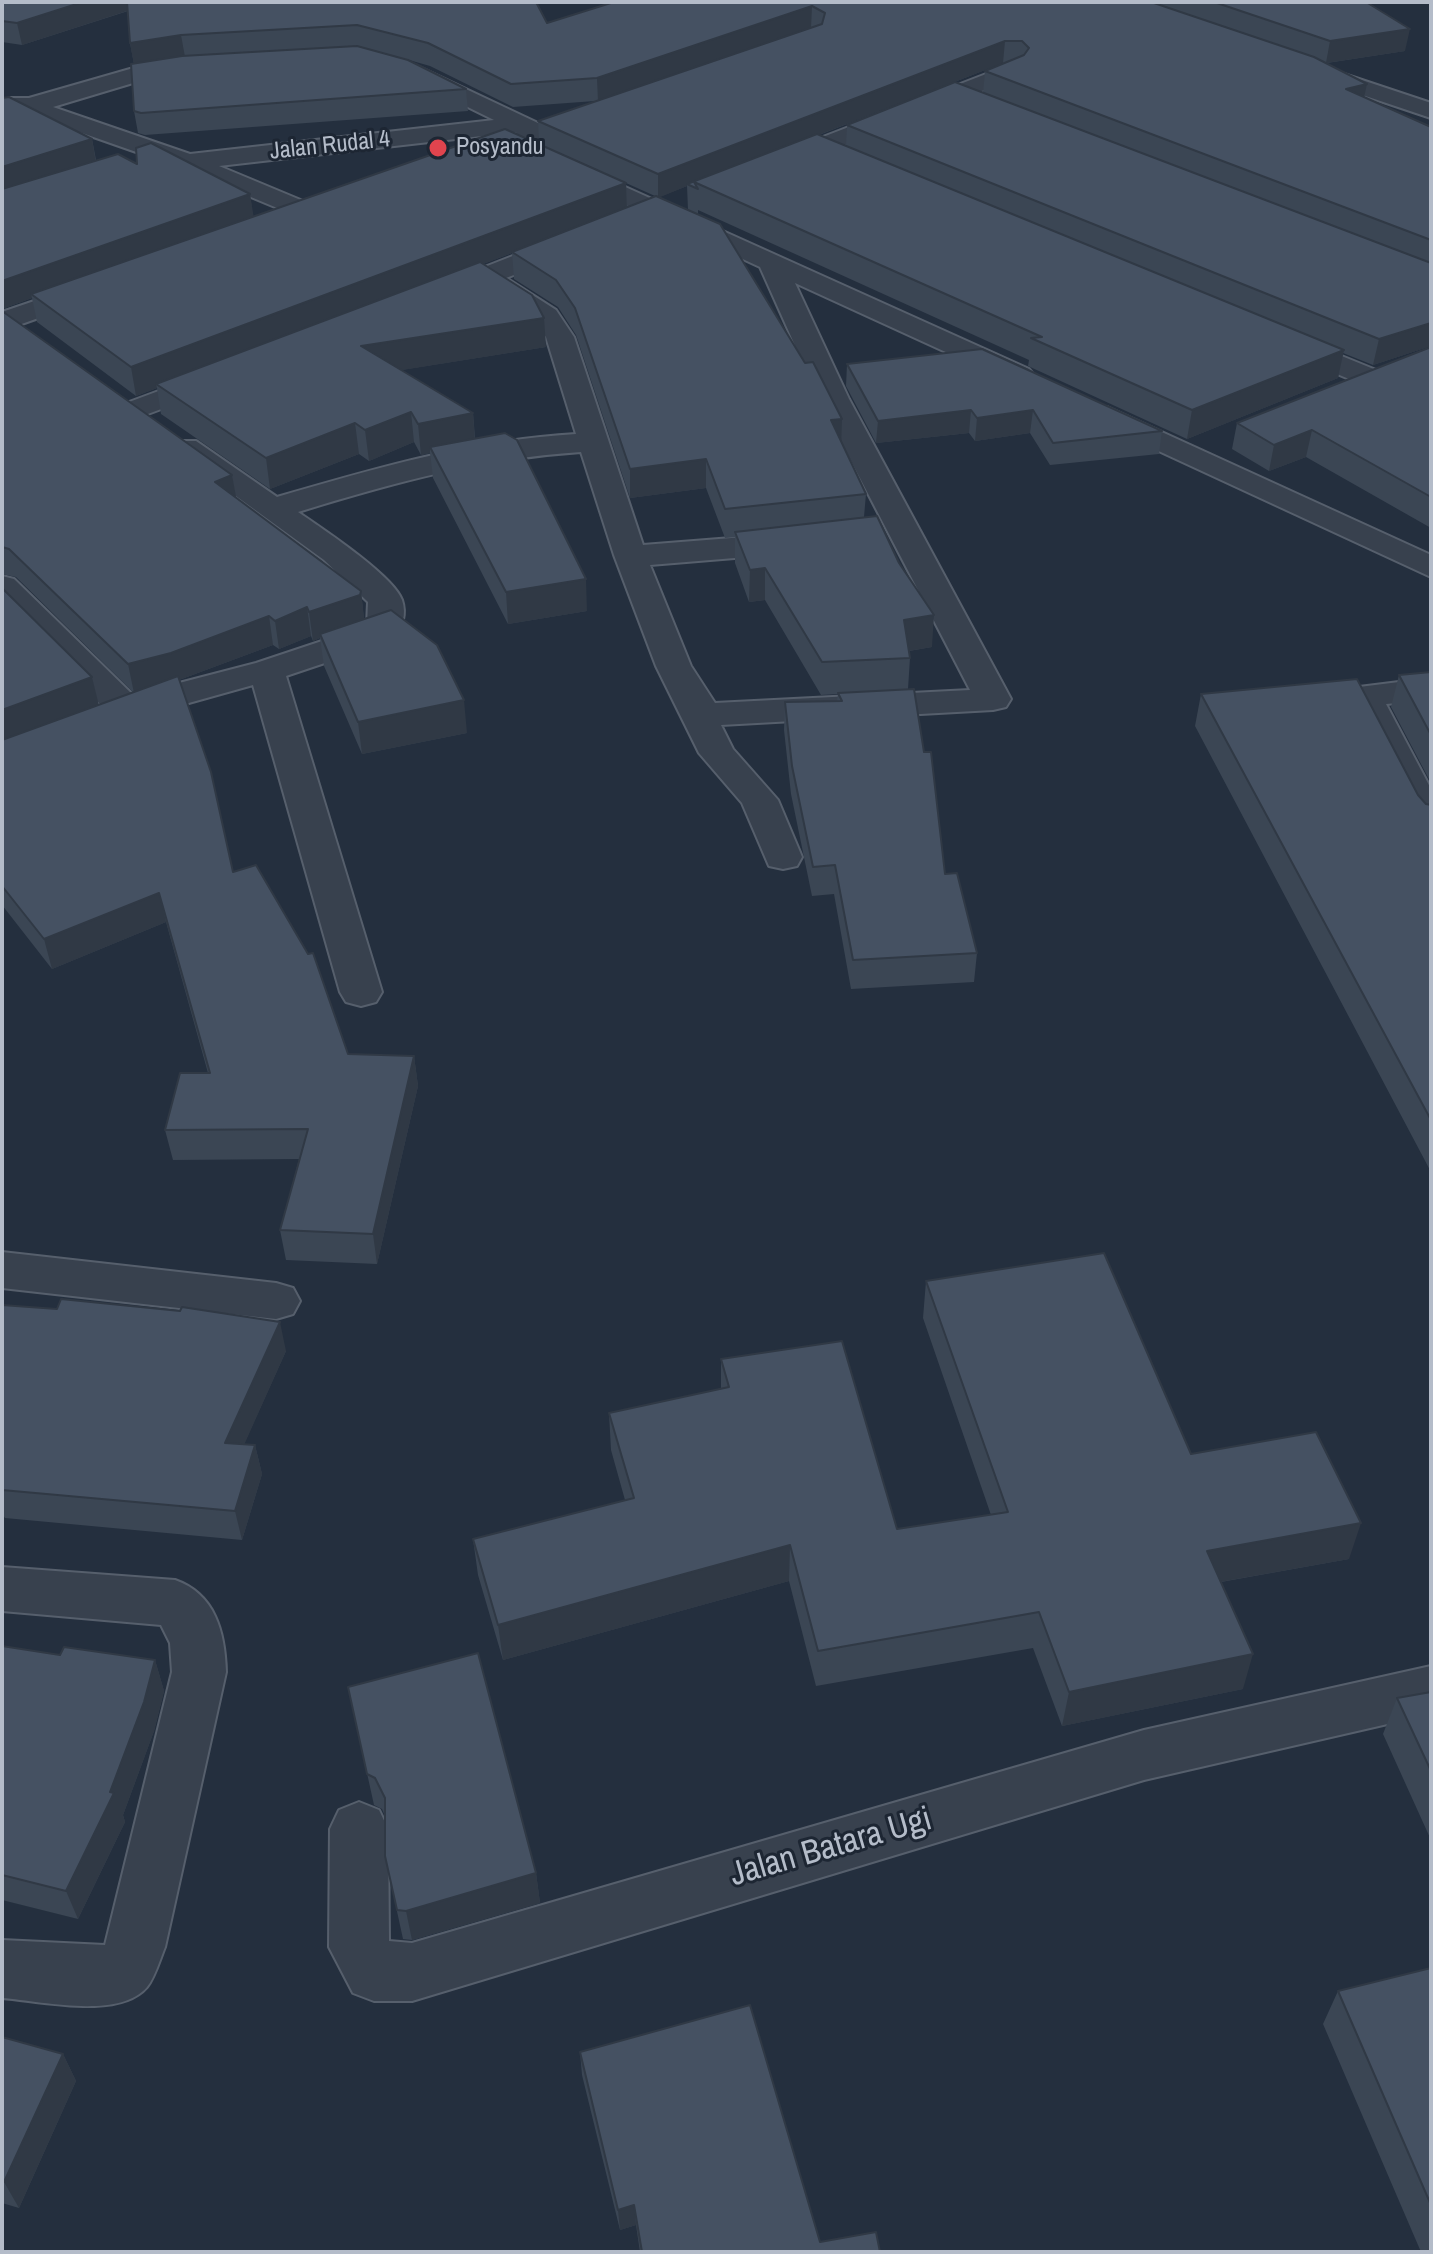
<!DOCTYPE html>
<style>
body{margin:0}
#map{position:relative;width:1433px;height:2254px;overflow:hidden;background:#242f3e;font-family:"Archivo Narrow",sans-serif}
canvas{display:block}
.frame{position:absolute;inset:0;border:4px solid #b4bcc9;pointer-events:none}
</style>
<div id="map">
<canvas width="1433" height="2254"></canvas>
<div class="frame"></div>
</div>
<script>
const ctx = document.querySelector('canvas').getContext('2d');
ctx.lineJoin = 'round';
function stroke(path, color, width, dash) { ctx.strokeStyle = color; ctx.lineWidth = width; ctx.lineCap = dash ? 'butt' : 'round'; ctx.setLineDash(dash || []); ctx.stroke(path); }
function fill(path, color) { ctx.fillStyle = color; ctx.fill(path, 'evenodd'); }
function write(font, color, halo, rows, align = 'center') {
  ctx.font = font + ' "Archivo Narrow",sans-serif'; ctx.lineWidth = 6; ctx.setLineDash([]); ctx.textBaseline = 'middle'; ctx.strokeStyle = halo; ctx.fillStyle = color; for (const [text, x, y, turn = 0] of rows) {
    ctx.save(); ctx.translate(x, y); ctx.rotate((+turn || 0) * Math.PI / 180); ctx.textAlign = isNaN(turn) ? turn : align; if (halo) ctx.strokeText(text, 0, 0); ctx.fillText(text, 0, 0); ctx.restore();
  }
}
const minor = new Path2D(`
 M189 59 197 61 201 66 197 71 133 83 53 107 190 154 494 120 407 77 403 72 407 67 415 65 540 124 596 106 608 113 605 118 468 165 459 162 455 157 459 152 517 132 219 166 315 206 319 212 315 218 306 220 179 167 28 114 2 121V106L8 105 10 98H29L130 69Z
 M1311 63 1431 103V118L1303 75 1299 70 1303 65Z
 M1012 64 1024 71 1020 76 789 167 780 170 767 162 771 157Z
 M572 163 1029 369 1034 375 1029 381H1009L795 283 849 399 1011 699 1006 707 993 710 721 725 733 749 778 800 802 857 797 866 783 869 769 866 742 803 699 753 656 666 614 555 581 452C478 459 396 482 298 512 320 527 394 576 402 600 407 615 402 628 393 640L286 676 382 992 376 1002 361 1006 346 1002 340 992 253 685 128 720 113 717 2 605V576L14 579 133 695 256 663 367 626 368 602 324 560 170 448 174 441H196L277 497C376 468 472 440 576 434L546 337 536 322 483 287 441 302 431 300 427 294 431 288 556 239H576L579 245 576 251 506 278 556 310 574 337 643 545 795 533 807 536 811 543 807 550 795 553 650 565 691 666 715 703 970 690 819 399 760 267 563 176 559 171 563 166Z
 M90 282 100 284 104 290 100 296 2 331V312Z
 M1285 333 1381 372 1386 378 1381 384H1361L1275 348 1271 342 1275 336Z
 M215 370 225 373 230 379 225 385 132 420 121 417 117 411 121 405Z
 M1107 407 1431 555V577L1096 422 1092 416 1096 410Z
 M1431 678V700L1386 704 1431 789V837L1418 833 1412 825 1346 696 1351 688Z
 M2 1252 276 1283 293 1288 300 1301 293 1314 276 1319 2 1288Z
 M2 1567 175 1580C215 1594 225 1632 226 1672L165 1947C160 1959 155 1977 147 1987 119 2020 41 2001 2 1998V1940L105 1945 172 1672 170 1643 161 1625 2 1611Z
 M1431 1666V1714L1144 1780 412 2001H374L353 1993 329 1947 330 1829 339 1810 359 1802 379 1810 388 1829 389 1941 412 1943 1144 1730Z`);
stroke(minor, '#565f6c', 4);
fill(minor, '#38414e');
fill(new Path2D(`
 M2 2 547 23 614 2H1366L1405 51 1327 63 1367 84 1364 97 1431 127V346L1373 365 1343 353 1338 378 1187 439 1028 366 1029 360 698 210V215L841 442 866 494 864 517 932 647 909 651 910 658 908 689 924 752 945 874 977 953 974 982 851 989 834 894 812 896 791 794 784 730 785 702 837 701 838 694 821 695 765 600 749 602 735 563V537L725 538 706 488 630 498 576 335 558 307 514 279 512 253 483 264 546 347 401 370 473 413 475 438 587 611 508 624 433 478 430 453 421 455 414 442 369 461 359 454 270 489 161 414 157 388 136 396 37 322 32 298 2 309 92 139 96 160 137 164 250 194 253 217 598 170 539 144 538 121 595 101 513 107 430 66 409 60 466 89 468 111 145 135 138 133 134 111V64L130 43 128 11 22 45 2 42ZM1003 63H1005L985 71 983 93 847 125 846 146 819 135ZM626 183 655 196 627 207ZM687 186 688 210 659 197Z
 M2 311 232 475 236 498 361 591 364 619 467 733 362 754 324 666 320 638 313 641 311 636 279 649 273 645 179 680 233 872 348 1054 414 1056 418 1086 377 1264 286 1260 280 1230 299 1159 173 1160 165 1130 208 1073 166 922 52 969 2 905V588L92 677 98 705 134 693 16 577 2 574Z
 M1431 347V528L1306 457 1269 471 1232 449 1237 423Z
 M847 364 1162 431 1159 454 1050 465 1030 433 975 441 969 433 876 443 846 386Z
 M1431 672V783L1391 707 1399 675Z
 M1201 694 1418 795 1426 804 1431 805V1172L1195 726Z
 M926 1281 1349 1559 1221 1582 1243 1689 1062 1726 1033 1648 816 1686 789 1581 503 1660 478 1575 473 1539 625 1500 611 1450 609 1413 721 1389V1359L897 1529 991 1515 923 1318Z
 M2 1305 286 1351 244 1444 255 1445 262 1474 242 1540 5 1518 2 1514Z
 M2 1646 60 1655 155 1660 164 1691 154 1731 123 1815 125 1822 78 1919 2 1900Z
 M348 1687 536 1873 540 1903 412 1940 403 1939 385 1856V1816L382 1809 374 1805Z
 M1431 1692V1840L1383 1734 1397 1698Z
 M1431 1968V2252H1421L1323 2024 1338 1991Z
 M2 2037 63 2054 76 2081 19 2208 2 2203Z
 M580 2052 820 2242 880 2252H640L636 2225 620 2230 582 2075Z`), '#3b4654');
fill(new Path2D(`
 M83 2H129L130 10 22 45 17 23Z
 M812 6 811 28 598 101 597 78Z
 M1410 29 1405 51 1326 63 1330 41Z
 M181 35 185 57 134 65 130 43Z
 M1005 41 1003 63 690 185 687 184V186L658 198V174Z
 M1367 84 1362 107 1346 89Z
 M92 139 96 163 2 194V167Z
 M626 183 627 210 512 252V253L160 387 156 384 157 388 136 396 131 367Z
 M250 194 254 219 31 294 32 298 2 309V281Z
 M544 318 546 347 365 376 361 346Z
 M1431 323V346L1373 365 1379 339Z
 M1344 350 1338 378 1187 439 1192 410Z
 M971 410 969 433 876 443 878 421Z
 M1033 410 1030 433 975 441 977 418Z
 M411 412 414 442 369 461 365 430Z
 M473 413 475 443 430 447V453L421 455 418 424Z
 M842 419 841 448 831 420Z
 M355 423 359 454 270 489 266 458Z
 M1312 430 1306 457 1269 471 1274 445Z
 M706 459V488L630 498V469Z
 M232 475 237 502 215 482Z
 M765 568V600L749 602 750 570Z
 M586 579 587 611 508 624 506 592Z
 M361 591 364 619 320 634V638L313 641 309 612Z
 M307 607 311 636 279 649 275 621Z
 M934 615 932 647 902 652 904 620Z
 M269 616 273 645 176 681 134 693 128 664Z
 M92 677 99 706 2 742V710Z
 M464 700 467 733 362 754 358 722Z
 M159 893 166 922 52 969 44 939Z
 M414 1056 418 1086 377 1264 373 1234Z
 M280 1322 286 1351 232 1472 225 1443Z
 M255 1445 262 1474 242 1540 235 1511Z
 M1361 1523 1349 1559 1197 1586 1207 1551Z
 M790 1545 789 1581 503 1660 498 1625Z
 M1253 1654 1243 1689 1062 1726 1069 1692Z
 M155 1660 164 1691 154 1731 123 1815 125 1822 78 1919 66 1891 110 1792Z
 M536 1873 540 1903 412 1940 406 1911Z
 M63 2054 76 2081 19 2208 4 2182Z
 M634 2205 636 2225 620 2230 618 2210Z`), '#303945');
const building = new Path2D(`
 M2 2H83L17 23 2 21Z
 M127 2H536L547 23 614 2H1151L1314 57 1367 84 1346 89 1431 127V240L985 71 1024 55 1029 48 1022 41H1005L658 174 538 121 822 24 825 13 812 6 597 78 511 84 428 43 357 25 181 35 130 43Z
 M1214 2H1366L1410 29 1330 41Z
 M357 46 408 60 466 89 141 113 134 111 131 64 182 56Z
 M955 82 1431 263V323L1379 339 847 125Z
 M9 97 92 139 2 167V98Z
 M505 129 626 183 131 367 31 294Z
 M817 134 1344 350 1192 410 1031 338 1042 337 694 182 698 189 687 184Z
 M151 143 250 194 2 281V189L118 154 137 164 136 148Z
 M656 196 720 224 805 363 813 362 842 419 831 420 866 494 725 509 706 459 630 469 575 308 556 280 512 252Z
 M480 262 532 295 544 318 361 346 473 413 418 424 411 412 365 430 355 423 266 458 156 384Z
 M2 311 232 475 215 482 361 591 360 595 309 612 307 607 275 621 269 616 171 653 128 664 9 549 2 547Z
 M1431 347V497L1312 430 1274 445 1237 423Z
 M982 349 1162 431 1053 443 1033 410 977 418 971 410 878 421 847 364Z
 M505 433 517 440 586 579 506 592 430 447Z
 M877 516 899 563 934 615 904 620 910 658 822 662 765 568 750 570 735 532Z
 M2 588 92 677 2 710Z
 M391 610 437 645 464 700 358 722 320 634Z
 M1431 672V735L1399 675Z
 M178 676 211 772 233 872 256 865 308 954 313 953 348 1054 414 1056 373 1234 280 1230 308 1129 165 1130 180 1073H210L159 893 44 939 2 886V740Z
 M1357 679 1418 795 1426 804 1431 805V1120L1201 694Z
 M914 689 924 752H931L945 874 957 873 977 953 853 960 835 865 813 867 792 766 785 702 842 701 838 693Z
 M1104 1253 1191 1454 1316 1432 1361 1523 1207 1551 1253 1654 1069 1692 1039 1612 818 1651 790 1545 498 1625 473 1539 634 1498 609 1413 729 1387 721 1359 842 1341 897 1529 1008 1512 926 1281Z
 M61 1299 180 1311 182 1307 280 1322 225 1443 255 1445 235 1511 2 1490V1305L57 1309Z
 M2 1646 60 1655 64 1647 155 1660 144 1702 110 1792 114 1793 66 1891 2 1875Z
 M478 1653 536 1873 406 1911 397 1910 385 1856V1798L375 1778 367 1774 348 1687Z
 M1431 1692V1771L1397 1698Z
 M1431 1968V2205L1338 1991Z
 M750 2005 820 2242 876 2232 880 2252H642L634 2205 618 2210 580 2052Z
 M2 2037 63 2054 4 2182 2 2181Z`);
fill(building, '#455162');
stroke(building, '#303945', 2);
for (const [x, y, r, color] of [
 [438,148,10,"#e0444e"]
]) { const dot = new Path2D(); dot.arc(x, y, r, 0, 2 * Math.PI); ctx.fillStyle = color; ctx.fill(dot); stroke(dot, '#1d2633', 3); }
write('24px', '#b4bcc9', '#1d2633', [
 ["Jalan Rudal 4",330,146,-6]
]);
write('24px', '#b4bcc9', '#1d2633', [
 ["Posyandu",456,148]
], 'left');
write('34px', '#b4bcc9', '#1d2633', [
 ["Jalan Batara Ugi",831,1848,-16]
]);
</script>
